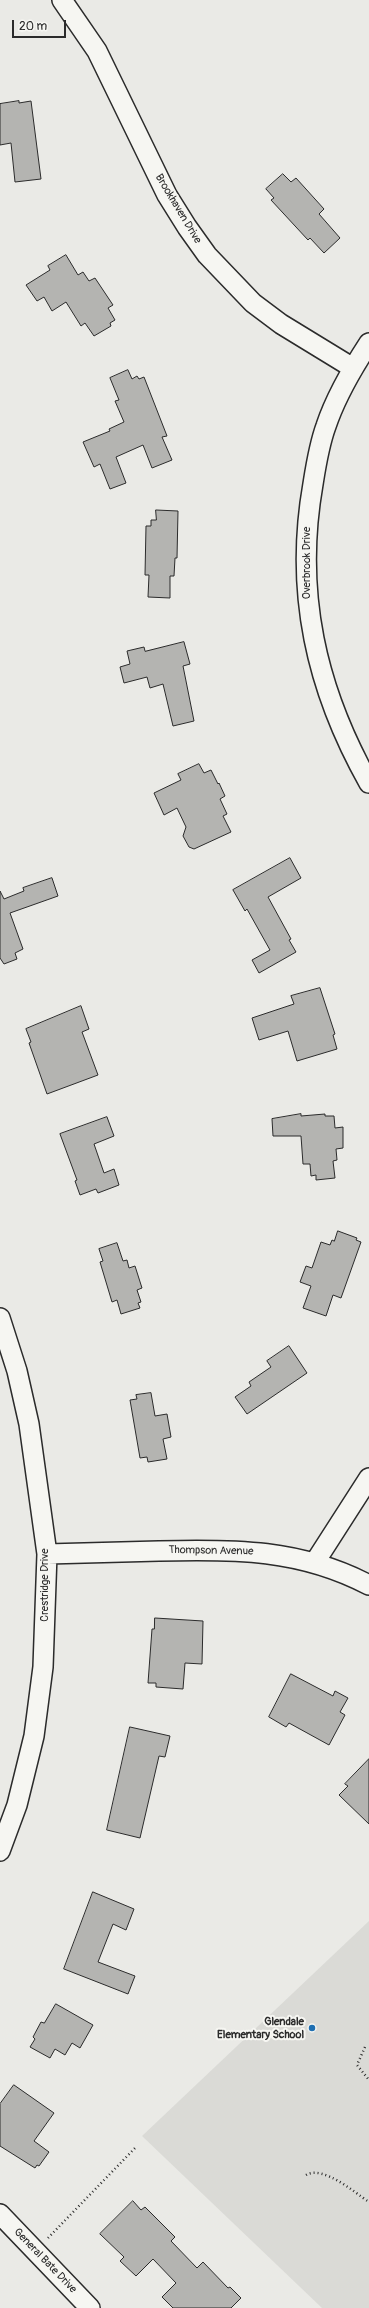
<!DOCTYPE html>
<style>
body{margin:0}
#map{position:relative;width:369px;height:2308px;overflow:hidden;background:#eaeae6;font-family:Pangolin,sans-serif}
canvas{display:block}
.scale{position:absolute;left:12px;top:20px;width:54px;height:18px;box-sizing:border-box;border:2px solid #2b2b2b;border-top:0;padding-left:5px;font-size:12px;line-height:14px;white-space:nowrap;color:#2b2b2b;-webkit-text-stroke:3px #f6f6f2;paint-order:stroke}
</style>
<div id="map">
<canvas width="369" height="2308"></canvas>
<div class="scale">20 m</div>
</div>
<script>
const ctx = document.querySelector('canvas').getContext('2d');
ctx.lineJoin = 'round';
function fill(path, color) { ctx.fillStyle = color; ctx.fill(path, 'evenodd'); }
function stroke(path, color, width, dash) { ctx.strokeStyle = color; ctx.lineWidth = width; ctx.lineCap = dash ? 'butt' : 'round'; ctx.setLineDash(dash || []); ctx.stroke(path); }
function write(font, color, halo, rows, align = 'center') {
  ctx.font = font + ' Pangolin,sans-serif'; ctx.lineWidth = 4; ctx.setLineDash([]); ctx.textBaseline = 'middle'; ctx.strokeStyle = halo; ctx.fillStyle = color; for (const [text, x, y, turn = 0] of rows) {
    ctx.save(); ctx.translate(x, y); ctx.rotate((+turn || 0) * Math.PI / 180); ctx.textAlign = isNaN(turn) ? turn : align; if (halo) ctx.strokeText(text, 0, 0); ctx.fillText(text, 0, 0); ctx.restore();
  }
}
fill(new Path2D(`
 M369 1921V2308H322L142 2136Z`), '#dadad6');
const building = new Path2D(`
 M19 101V103L31 101 41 179 15 182 11 143 0 145V104Z
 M283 174 291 182 296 178 324 209 319 214 340 238 324 253 310 238 308 240 271 200 274 198 266 189Z
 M66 255 78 275 83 272 89 281 95 278 113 305 108 308 115 320 110 323 111 326 94 336 85 323 81 326 66 302 52 311 44 297 37 301 26 285 50 270 48 266Z
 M128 370 132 379 137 376 139 379 144 377 167 436 162 437 172 460 152 468 143 445 116 457 126 483 110 489 100 464 94 467 83 442 110 431 109 429 124 422 115 401 119 400 110 378Z
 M156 510 178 511 177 558H175L174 576H170V598L148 597 149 575H145L146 526H151V520H156Z
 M184 642 190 664 183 666 194 721 173 726 163 684 150 688 147 677 124 683 120 667 130 664 127 651 144 647 145 651Z
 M199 764 204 773 211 770 218 784 219 783 225 796 220 799 227 814 223 816 231 832 194 849 189 847 183 836 186 827 177 808 164 815 154 793 181 780 178 774Z
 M290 858 301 878 268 897 291 939 289 940 296 952 259 973 252 960 270 950 247 909 245 911 233 890Z
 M52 878 58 896 10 913 23 949 15 953 17 959 4 964 0 958V891L4 899 24 891 23 888Z
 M320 988 335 1034 333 1035 337 1049 297 1061 288 1031 259 1040 252 1018 294 1004 291 996Z
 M81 1006 89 1029 82 1032 98 1075 47 1094 29 1043 31 1042 26 1029Z
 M301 1114V1116L325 1114V1116H334L335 1128 343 1127V1148L336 1149 337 1160 333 1161 335 1178 316 1180V1175L311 1176 310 1164H303L301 1136H273L272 1119Z
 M107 1117 114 1136 94 1144 104 1173 114 1169 119 1185 98 1193 96 1189 80 1195 75 1181 77 1180 60 1134Z
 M338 1231 357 1238 356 1240 361 1242 341 1298 333 1295 326 1316 303 1308 311 1286 300 1282 306 1266 312 1268 321 1242 330 1245 332 1240 334 1241Z
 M117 1243 123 1261 127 1260 129 1268 135 1266 142 1288 137 1290 141 1302 138 1303 140 1308 121 1314 117 1300 112 1302 100 1262 103 1261 99 1249Z
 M289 1346 307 1373 247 1414 235 1397 251 1386 249 1382 271 1367 267 1361Z
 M151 1393 155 1416 167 1414 171 1437 163 1439 167 1459 148 1462 147 1457 140 1458 130 1400 137 1399 136 1395Z
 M155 1618 203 1621 202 1664 185 1663 183 1689 156 1687V1683H148L152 1629H154Z
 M291 1674 333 1696 335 1691 348 1698 340 1712 345 1715 329 1745 289 1723 286 1727 269 1717Z
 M130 1727 170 1736 165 1757 159 1756 140 1838 107 1830Z
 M369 1759V1824L339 1795 348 1786 345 1784Z
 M93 1892 134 1909 126 1930 113 1924 98 1962 135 1976 128 1994 64 1969Z
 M56 2004 93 2025 80 2048 72 2043 65 2055 55 2049 50 2058 30 2047 35 2039 33 2037 41 2022 44 2023Z
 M14 2085 54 2113 34 2141 49 2152 39 2166 37 2165 35 2168 0 2146V2104Z
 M133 2201 141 2210 145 2207 175 2237 171 2241 197 2268 203 2262 228 2288 230 2287 241 2298 231 2308H173L162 2297 176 2283 153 2259 136 2276 120 2261 124 2257 100 2234Z`);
fill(building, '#b4b4b1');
stroke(building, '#2b2b2b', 1);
const street = new Path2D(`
 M62 0 97 51 167 195 187 227 207 255 253 303 281 324 353 368
 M369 343C352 369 336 396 326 426 319 445 316 465 313 484 294 592 316 689 369 783
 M0 1318 17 1371 29 1424 47 1554 43 1667 34 1736 17 1805 0 1851
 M47 1554C84 1553 122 1552 159 1551 235 1549 300 1549 369 1585
 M315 1562 369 1478
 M0 2214 90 2308`);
stroke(street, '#2b2b2b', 22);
stroke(new Path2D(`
 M365 2047 357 2065 369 2080
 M306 2175C323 2165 354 2192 369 2202
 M48 2238 137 2146`), '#2b2b2b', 2.5, [1, 3]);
stroke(street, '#f6f6f2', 19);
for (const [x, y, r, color] of [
 [312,2028,4,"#1f6fb2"]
]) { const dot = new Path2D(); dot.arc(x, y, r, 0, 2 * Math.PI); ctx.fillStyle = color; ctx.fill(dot); stroke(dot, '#f6f6f2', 1.5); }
write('11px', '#2b2b2b', '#f6f6f2', [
 ["Brookhaven Drive",178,209,59],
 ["Overbrook Drive",307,563,-90],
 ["Thompson Avenue",211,1551,1],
 ["Crestridge Drive",45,1585,-90],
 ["General Bate Drive",45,2261,46]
]);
write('bold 11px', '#2b2b2b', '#f6f6f2', [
 ["Glendale",304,2022],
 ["Elementary School",304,2035]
], 'right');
</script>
